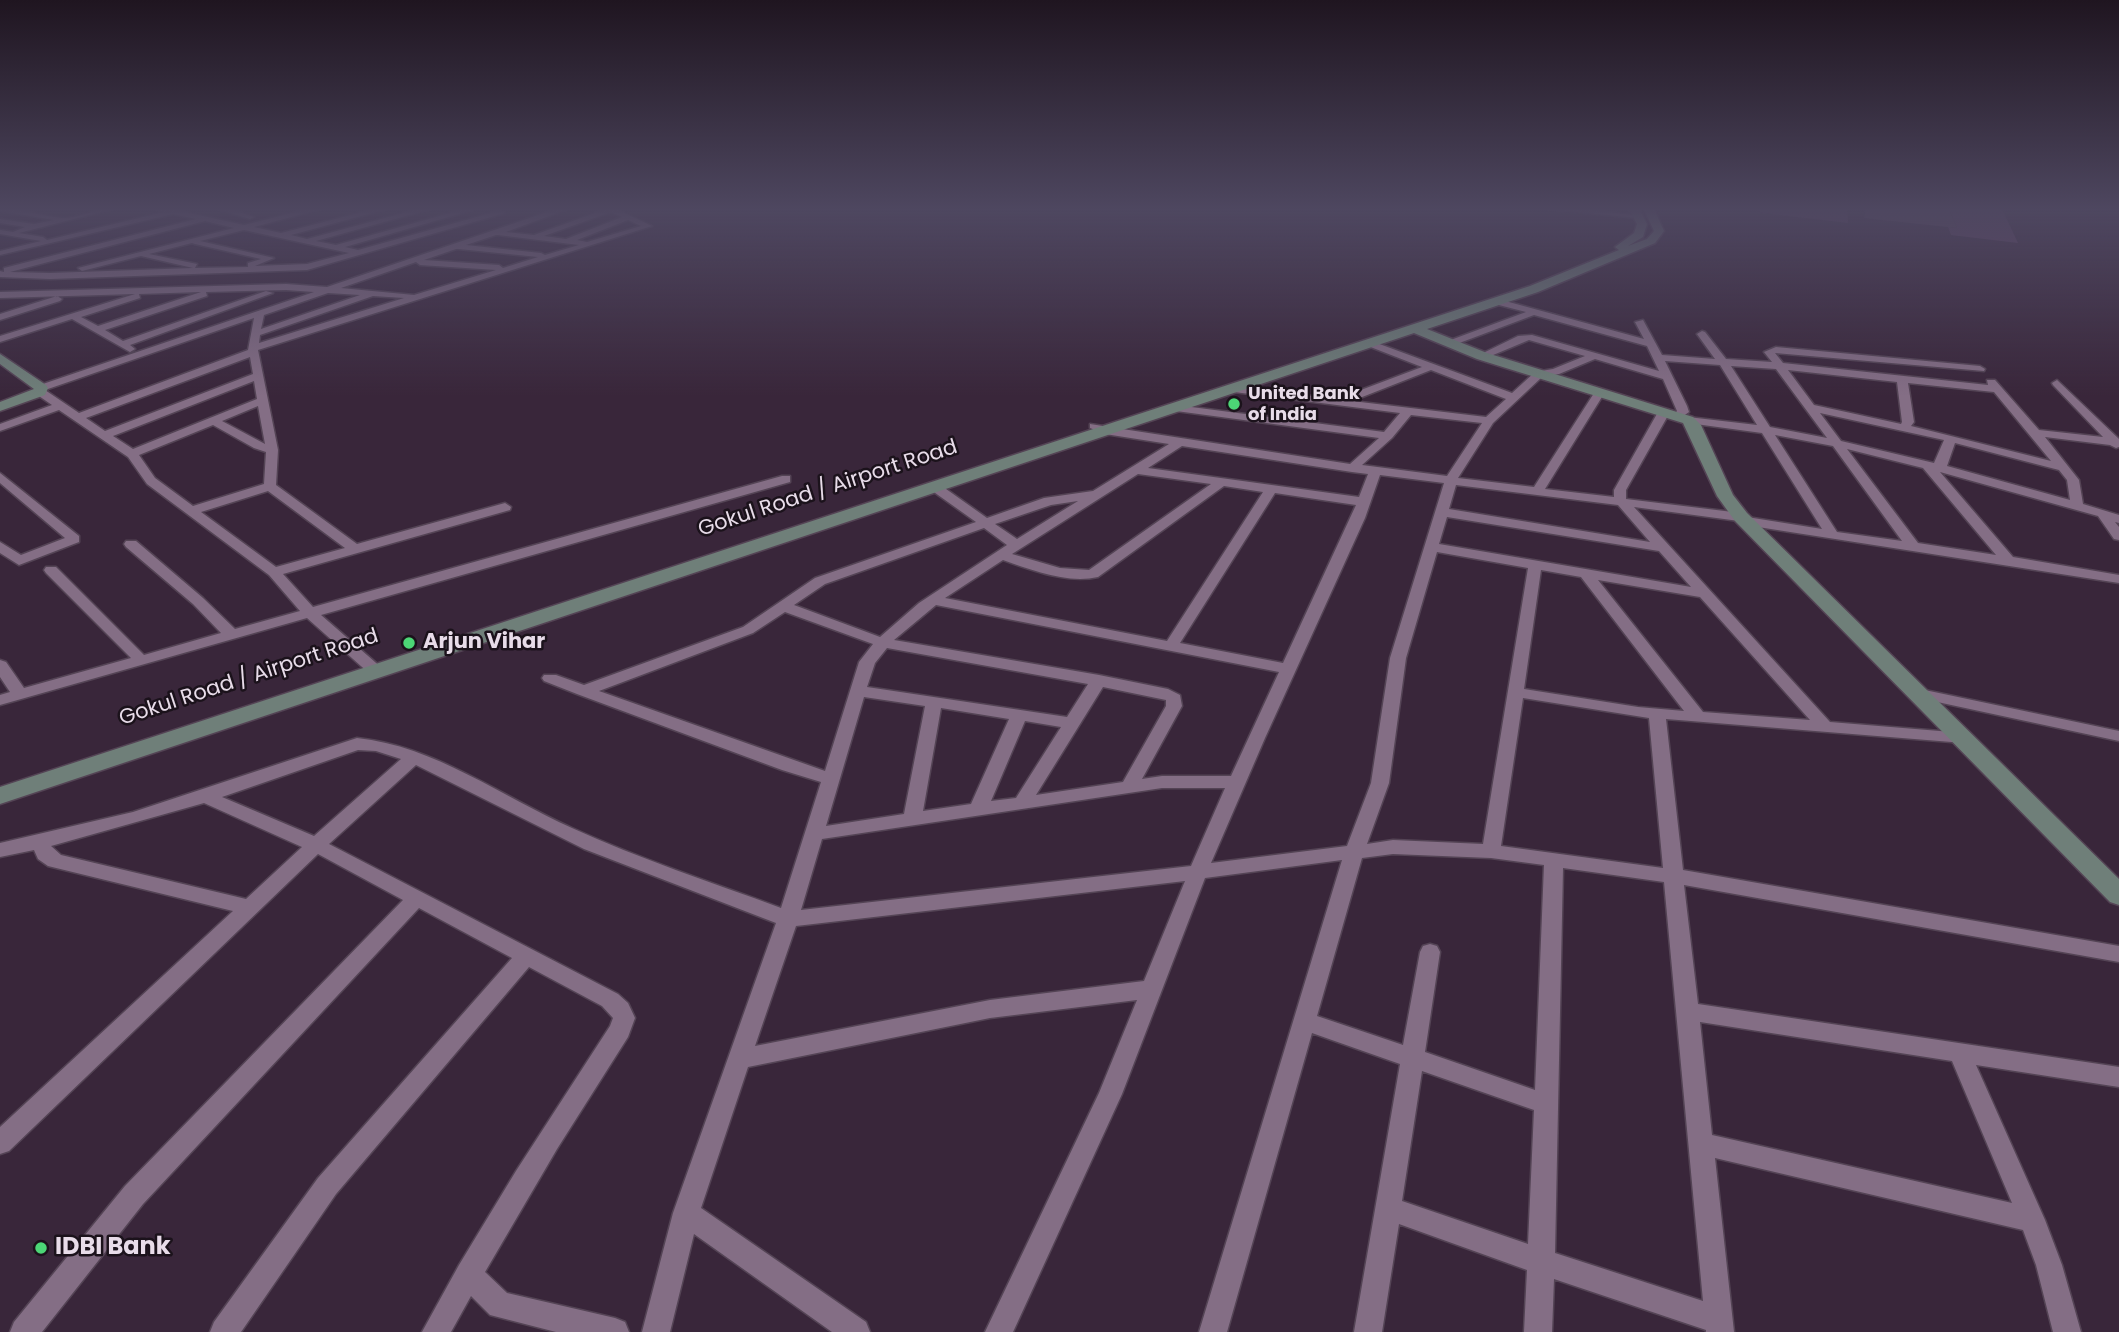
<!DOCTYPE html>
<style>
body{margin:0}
canvas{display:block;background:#39263a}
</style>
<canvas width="2119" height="1332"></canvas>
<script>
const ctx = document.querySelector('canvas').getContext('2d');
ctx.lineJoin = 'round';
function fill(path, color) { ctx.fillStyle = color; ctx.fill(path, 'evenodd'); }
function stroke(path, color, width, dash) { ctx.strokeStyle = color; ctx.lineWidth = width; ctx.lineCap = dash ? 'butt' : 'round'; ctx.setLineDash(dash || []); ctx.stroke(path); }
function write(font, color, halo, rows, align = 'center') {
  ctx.font = font + ' Poppins,sans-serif'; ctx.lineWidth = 5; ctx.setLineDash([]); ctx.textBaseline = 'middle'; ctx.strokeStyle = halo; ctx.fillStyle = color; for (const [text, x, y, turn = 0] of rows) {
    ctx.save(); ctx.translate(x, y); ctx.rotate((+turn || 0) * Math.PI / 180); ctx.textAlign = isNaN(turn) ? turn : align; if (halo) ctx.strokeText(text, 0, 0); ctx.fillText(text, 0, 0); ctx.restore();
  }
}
fill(new Path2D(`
 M1756 209H1847L1848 223 1763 213Z
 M1949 209H2002L2018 243 1951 235 1948 227 1957 228Z`), '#654367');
fill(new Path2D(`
 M1865 209H1949L1957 228 1864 218Z`), '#604b61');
const street = new Path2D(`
 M0 209C21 209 43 216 62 218 75 219 96 209 113 209L19 233 43 237 47 240 164 212 156 209H171L244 225 308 209H321L254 227 281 233 374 209H387L291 235 307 239 418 209H431L316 241 336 245 464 209 473 210 345 247 358 250 498 211 505 213 307 270 50 279 0 277V271L4 272V268L196 219 173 214 0 255V251L41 241 0 234V230L13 232 25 227 0 223V219L34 224 54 220 0 211ZM205 221 234 228 78 268 82 271 141 256 193 268 50 273 10 272ZM244 230 349 253 307 264 255 266 274 258 200 241ZM192 243 195 244 261 259 248 263V267L195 268 197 264 149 254Z
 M217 209H230L254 217 250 219Z
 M556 209H568L506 232 534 235 606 209H616L652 226 258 350 278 450 276 485 357 544 505 503 511 507 510 510 283 574 313 607 782 476H790V482L321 615 383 669 385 672 383 675H371L307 618 0 705V695L10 692 0 677V660L6 662 24 688 131 658 46 573 44 570 46 567H56L144 655 221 633 193 604 126 547 124 544 126 541H136L203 598 235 629 300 611 269 575 147 484 128 457 59 410 0 431V424L52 405 36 394 37 386 314 292 286 290 206 292 207 296 105 330 123 341 266 291 273 293 130 345 135 349 130 352 72 319 0 342V336L135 294 0 298V292L286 284 327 287ZM611 212 622 217 566 239 544 236ZM628 220 641 226 587 242 577 240ZM496 235H498L579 245 545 255 541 253 466 245ZM456 249H459L538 257 503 268 499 265 424 260ZM416 262 420 265 496 270 414 295 341 288ZM201 292 98 326 81 317 140 298 139 294ZM328 293 360 295 261 329 264 315ZM373 296 404 298 259 343 260 335ZM254 318 248 350 79 413 45 390ZM250 357 253 374 105 431 86 418ZM254 381 257 399 133 449 113 436ZM258 406 265 444 222 421ZM213 425 254 448 266 452 264 484 193 506 155 478 139 455ZM268 491 345 548 276 567 201 512Z
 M1548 209H1581L1641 216 1637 218Z
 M57 296 62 299 60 301 0 320V314Z
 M1498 299 1644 339 1635 322 1643 320 1662 355 1715 359 1697 334 1702 331 1705 332 1726 359 1772 362 1764 352 1776 347 1980 366 1985 369 1984 371 1775 353 1783 363 1988 385 1987 380H1995L2039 430 2103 437 2053 385 2052 383 2057 380 2119 439V447L2116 448 2110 445 2045 437 2079 480 2083 504 2119 515V523L2115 522 2119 527V540L2114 539 2098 516 1940 472 2013 557 2119 575V583L1745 525 1739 521 1634 507 1830 722 1964 733 1973 738 1964 743 1666 719 1683 870 2119 946V962L1684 885 1698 1004 2119 1067V1087L1976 1065 2045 1220 2062 1265 2081 1332H2053L2036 1265 2023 1230 1715 1158 1734 1332H1706V1330L1554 1279 1552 1332H1524L1527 1270 1399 1224 1382 1332H1354L1400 1064 1312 1033 1227 1332H1199L1342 860 1205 878 1122 1094 1013 1332H985L1099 1093 1137 1000 990 1018 748 1067 701 1208 866 1322 870 1332H832L694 1234 670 1332H642L673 1213 776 923 584 849 416 765 329 844 618 994 628 1003 635 1018 628 1037 557 1149 485 1272 507 1293 615 1318 625 1322 629 1332H556L490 1315 471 1296 451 1332H422L459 1265 516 1171 610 1026 613 1018 602 1006 529 967 336 1194 241 1332H210L214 1322 318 1178 512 958 419 908 143 1204 42 1332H10L14 1322 125 1186 403 900 318 854 9 1151 0 1154V1127L233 911 48 866 38 859 34 850 0 857V843L133 812 357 738C435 746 502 797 572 828 640 859 711 882 781 908L821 782 782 770 577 694 544 681 542 678 544 675H556L584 685 743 627 815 578 976 522 931 490V484H939L987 518 1044 498 1093 491 1169 444 1105 434 1090 428V424L1350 464 1379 438 1176 411 1170 408 1176 405 1384 432 1400 413 1234 392 1229 389 1234 386 1337 399 1422 367 1368 346V342H1374L1512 393 1535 372 1553 369 1585 356 1529 340 1486 358 1477 356 1518 336 1532 335 1659 371 1647 346 1534 315 1454 345H1448V341L1526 312 1495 304 1493 302ZM1595 359 1663 379 1677 411 1673 416 1679 419 1689 412 1687 406 1665 361 1720 365 1757 425 1688 417 1682 420 1688 423 1762 433 1822 529 1747 517 1741 513 1626 499V490L1670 412 1664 409 1658 412 1614 490V497L1545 489 1605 392 1600 389 1596 390 1534 487 1458 478 1493 423 1542 377 1559 374ZM1731 366 1776 369 1827 438 1770 427ZM1431 370 1506 399 1486 417 1352 401ZM1788 370 1897 382 1902 422 1901 424 1814 405ZM1908 383 1994 392 2051 461 1911 426 1914 422ZM1820 413 1944 440 1934 463 1841 441ZM1411 415 1482 423 1447 476 1362 465 1392 438ZM1775 435 1833 446 1902 541 1837 532ZM1955 443 2059 470 2067 480 2070 500 1947 466ZM1182 446 1352 472 1368 474 1359 497 1148 468ZM1847 449 1923 468 1996 555 1918 543ZM1138 474 1211 484 1089 570 1060 568 1012 554ZM1380 475 1444 483 1390 658 1371 783 1347 846 1211 863 1265 738 1365 518ZM1456 485 1618 505 1650 542 1449 509ZM1224 486 1263 492 1167 641 945 598 1003 560C1032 570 1067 584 1098 577ZM1275 493 1356 505 1283 663 1180 643ZM1078 501 1017 539 995 524 1051 505ZM1447 517 1659 551 1691 587 1439 544ZM984 528 1007 545 919 603 880 637 794 605 825 584ZM1437 552 1528 568 1483 844 1393 840 1367 844 1389 783 1406 658ZM1541 570 1581 577 1684 711 1638 707 1524 689ZM1598 580 1700 597 1810 720 1703 712ZM936 605 1279 672 1231 776H1162L1142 779 1182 706 1180 695 1168 689 1099 675 894 640ZM785 612 873 644 859 662 825 771 599 691 753 633ZM887 648 1088 684 1067 717 867 687 875 663ZM1103 687 1166 700V706L1123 782 1036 795ZM864 697 925 706 904 814 826 826ZM1523 698 1649 718 1663 868 1501 846ZM941 708 1009 719 971 804 923 811ZM1025 721 1061 727 1016 798 991 801ZM358 750 376 751 401 759 314 836 222 797ZM1162 788H1225L1191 866 801 910 822 839ZM204 803 302 847 246 899 61 855 51 846ZM1393 854 1491 858 1544 865 1535 1090 1425 1052 1440 952 1437 946 1430 944 1423 946 1420 952 1403 1045 1317 1016 1362 858ZM1563 868 1664 882 1703 1301 1555 1253ZM1185 881 1144 981 990 1000 755 1046 796 926ZM1700 1022 1952 1061 2012 1203 1712 1135ZM1422 1071 1534 1110 1528 1244 1402 1201Z
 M0 473 79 536V542L19 565 0 553V542L21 555 65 538 0 483Z
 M1920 689 2119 731V741L1914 697 1912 694Z`);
const secondary = new Path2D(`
 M1629 209H1639L1647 224 1643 237 1628 246 1647 239 1654 231 1644 209H1654L1664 231 1655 243 1538 292 1427 329 1487 353 1693 417 1701 425 1733 495 1747 513 2119 879V905L2110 902 1735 521 1717 496 1683 423 1477 359 1414 333 0 804V787L1530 286 1619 250 1615 247 1634 233 1637 224Z
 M0 354 46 385 48 388 45 395 0 411V402L34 389 0 364Z`);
stroke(street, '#544455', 3);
stroke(secondary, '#544455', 3);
fill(street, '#846e85');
fill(secondary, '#6f7f79');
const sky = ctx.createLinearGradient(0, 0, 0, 396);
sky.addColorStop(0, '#1f1520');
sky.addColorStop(0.53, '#4e4760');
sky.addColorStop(1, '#4e476000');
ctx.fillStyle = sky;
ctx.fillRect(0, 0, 2119, 396);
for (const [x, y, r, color] of [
 [1234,404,7,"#4cd676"],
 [409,643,7,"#4cd676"],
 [41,1248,7,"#4cd676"]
]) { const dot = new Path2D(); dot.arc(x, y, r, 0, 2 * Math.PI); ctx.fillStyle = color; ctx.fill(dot); stroke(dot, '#1b121b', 2.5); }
write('bold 18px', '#e8dce9', '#1b121b', [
 ["United Bank",1248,394],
 ["of India",1248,415]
], 'left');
write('21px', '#e8dce9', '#1b121b', [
 ["Gokul Road / Airport Road",828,489,-18],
 ["Gokul Road / Airport Road",249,678,-18]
]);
write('bold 21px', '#e8dce9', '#1b121b', [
 ["Arjun Vihar",423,643]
], 'left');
write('bold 24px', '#e8dce9', '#1b121b', [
 ["IDBI Bank",55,1248]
], 'left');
</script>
